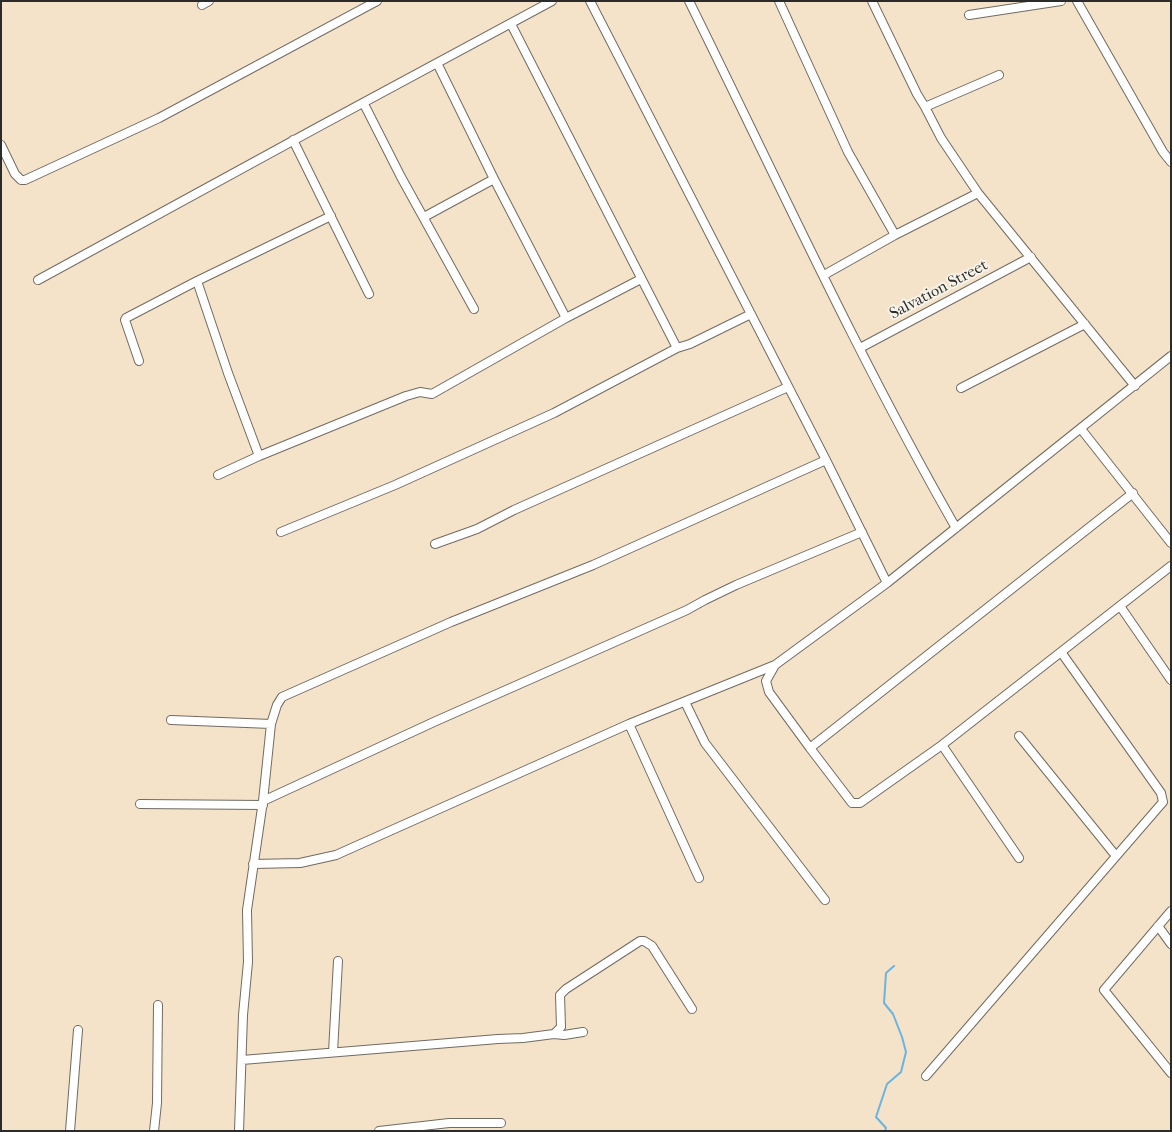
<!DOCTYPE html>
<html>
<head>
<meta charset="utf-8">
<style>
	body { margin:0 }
	#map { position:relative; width:1172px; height:1132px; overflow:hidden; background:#f4e2c9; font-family:"IM FELL French Canon",serif }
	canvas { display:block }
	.frame { position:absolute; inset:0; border:2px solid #2b2b2b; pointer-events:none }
</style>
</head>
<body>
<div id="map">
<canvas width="1172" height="1132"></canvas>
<div class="frame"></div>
</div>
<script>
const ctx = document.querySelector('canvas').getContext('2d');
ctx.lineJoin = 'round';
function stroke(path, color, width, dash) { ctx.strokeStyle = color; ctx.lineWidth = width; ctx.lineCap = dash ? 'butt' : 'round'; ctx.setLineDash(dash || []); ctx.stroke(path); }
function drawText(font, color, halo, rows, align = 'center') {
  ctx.font = font + ' "IM FELL French Canon",serif'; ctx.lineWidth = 4; ctx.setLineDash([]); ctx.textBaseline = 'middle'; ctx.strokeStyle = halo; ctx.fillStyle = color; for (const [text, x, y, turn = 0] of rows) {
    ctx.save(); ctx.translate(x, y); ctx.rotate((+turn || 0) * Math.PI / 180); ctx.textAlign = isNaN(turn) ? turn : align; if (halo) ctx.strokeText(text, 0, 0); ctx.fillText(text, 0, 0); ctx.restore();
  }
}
stroke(new Path2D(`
	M885,1131L886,1128L876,1117L887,1084L901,1072L906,1052L902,1037L893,1014L884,1003L886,973L894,966`), '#69b5e2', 2);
const minor = new Path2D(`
	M590,1L826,460L887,583
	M689,1C776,177 858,357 956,528
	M779,1L848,152L895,235
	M872,1L917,94L925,107L999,75
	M1077,1L1163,152L1171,162
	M202,5L209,1
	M969,15L1061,1
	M511,24L677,348
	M437,63L494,179L566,318
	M364,104L401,177L474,309
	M925,107L941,138L978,193L1135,386
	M293,140L369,294
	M1,145L15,174L21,180H25L159,118L377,1
	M424,217L494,179
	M824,275L895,235L978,193
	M38,280C209,186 380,93 552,1
	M860,348L1031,257
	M139,361L125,320L126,318L197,281
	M961,388L1085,324
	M1081,429L1171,543
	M259,456L228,373L197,281L331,216
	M218,475L259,456L406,396L420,392L432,394L566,318L641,279
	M1133,493L810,748L769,692L766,681L775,665L887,583L1171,356
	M281,532L395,485L554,413L677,348L690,344L751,314
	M435,544L477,529L514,510L788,387
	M1120,606L1171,680
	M685,702L705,743L825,900
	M171,720L271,724
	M629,724L699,878
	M1019,736L1116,856
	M942,745L1019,858
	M810,748L852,803H860L942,745L1171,566
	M263,801L436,721L687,610L705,600L736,585L862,532
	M140,804L263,805
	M253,864L300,863L336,855L629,724L775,665
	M1171,911L1104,990L1171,1073
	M1158,926L1171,944
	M554,1034L561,1027L560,995L566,989L640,941H644L652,946L692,1009
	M333,1052L338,961
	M242,1060L498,1039L523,1038L554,1034L564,1035L583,1032
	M926,1076L1163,802L1161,793L1061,652
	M70,1131L78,1030
	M154,1131L157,1103L158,1005
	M239,1131L243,1015L248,962L247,910L263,801L271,724L277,705L282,697L451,622L593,565L826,460
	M379,1131L449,1123H501`);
stroke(minor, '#716b62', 10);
stroke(minor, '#fff', 8);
drawText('16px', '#2b2b2b', '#f7f3e8', [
	["Salvation Street",939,290,-28]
]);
</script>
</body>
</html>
